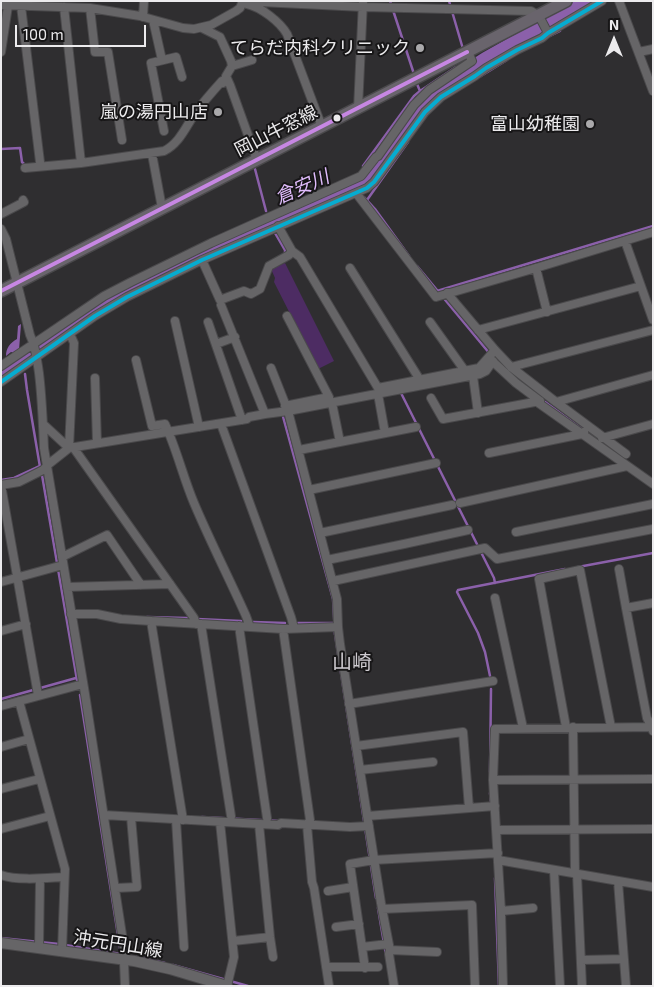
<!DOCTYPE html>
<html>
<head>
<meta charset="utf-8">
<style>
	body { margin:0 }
	#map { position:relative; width:654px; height:987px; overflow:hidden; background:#2f2e30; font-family:"Exo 2",sans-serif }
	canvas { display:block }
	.frame { position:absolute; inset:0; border:2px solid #ecebed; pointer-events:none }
	.north { position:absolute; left:589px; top:15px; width:50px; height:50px; -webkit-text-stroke:4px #171617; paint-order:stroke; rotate:0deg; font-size:14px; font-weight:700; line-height:20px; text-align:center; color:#ecebed }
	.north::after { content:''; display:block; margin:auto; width:18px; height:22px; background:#ecebed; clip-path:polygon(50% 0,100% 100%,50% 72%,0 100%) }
	.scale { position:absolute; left:15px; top:25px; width:131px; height:22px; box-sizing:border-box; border:2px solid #ecebed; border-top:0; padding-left:6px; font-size:15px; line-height:18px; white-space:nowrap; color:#ecebed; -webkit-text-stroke:4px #171617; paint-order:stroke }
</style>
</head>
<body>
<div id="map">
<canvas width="654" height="987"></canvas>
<div class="frame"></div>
<div class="north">N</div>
<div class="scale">100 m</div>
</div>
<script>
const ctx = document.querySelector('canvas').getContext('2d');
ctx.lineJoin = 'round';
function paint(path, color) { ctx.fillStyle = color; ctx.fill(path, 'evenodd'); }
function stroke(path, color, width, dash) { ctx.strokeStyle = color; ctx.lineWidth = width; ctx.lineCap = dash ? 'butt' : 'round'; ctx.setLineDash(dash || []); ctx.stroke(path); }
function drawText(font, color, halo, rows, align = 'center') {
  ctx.font = font + ' "Exo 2","Noto Sans JP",sans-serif'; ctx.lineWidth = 4; ctx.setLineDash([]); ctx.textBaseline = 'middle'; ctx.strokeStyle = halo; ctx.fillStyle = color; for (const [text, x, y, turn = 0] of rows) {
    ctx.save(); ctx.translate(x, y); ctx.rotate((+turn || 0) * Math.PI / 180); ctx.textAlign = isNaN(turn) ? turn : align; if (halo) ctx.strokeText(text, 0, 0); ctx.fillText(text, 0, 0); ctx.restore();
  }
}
paint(new Path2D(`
	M285,263L334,361L318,369L274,282L275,278L271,269Z`), '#4d2c63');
paint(new Path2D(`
	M21,324L19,350L14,353L11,352L6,356C6,348 10,343 17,339L18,326Z`), '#8b60aa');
stroke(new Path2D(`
	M390,1L414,74
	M449,1L463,49
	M548,37L560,31
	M481,76L507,60
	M417,84L420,91
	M1,149L20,148L22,162L26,166
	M363,166L414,96L420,91L456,67
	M255,169L266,211
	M364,197L375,209L409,256
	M367,200L408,142
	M274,231L285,250V254
	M417,266L490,354
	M437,291L653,226
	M25,374L27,390L40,467
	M400,391L494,578L495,583
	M541,399L597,440
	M282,413L333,599L335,634L376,898
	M42,475L77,680
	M1,480L14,478L40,466
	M578,567L653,553
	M147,617L187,618
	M197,619L241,621
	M253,622L285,623
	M298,623H334
	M490,676L485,652L478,633L457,592L458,590L565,569
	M80,695L121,954
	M1,699L76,678
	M490,772L491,689
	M490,793L491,804
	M202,817L279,821
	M495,878L499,986
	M378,908L386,955
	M1,938L59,944L121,954
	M136,957L165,963
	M173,965L248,986`), '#8b60aa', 2.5);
stroke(new Path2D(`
	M1,374L93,310L114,297L198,255L361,183L368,178L421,105L434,94L486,60L590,1`), '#8b60aa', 16);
const minor = new Path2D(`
	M619,1L653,91
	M242,3L260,2L363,7L531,11L539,16L548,33
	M247,4C261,7 280,22 287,34L322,127
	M1,5L90,8L140,16L183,28L194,29L211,25L236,11L240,8L243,1
	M21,6L40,162
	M64,7L81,163
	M90,8L95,52H108L122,140
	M143,17L144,1
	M153,20L162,60
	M202,28L220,37L231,61L232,66
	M1,52L8,6
	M639,52L653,49
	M252,60L232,66L226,76L230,85L257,160
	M358,109L363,1
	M164,131L151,63L176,57L182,77
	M152,154L162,208
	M25,168L81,163L164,151C180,143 186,126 196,112C204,101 213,91 222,81L223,83L227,79
	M356,193L436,297L536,268L653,232
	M1,214L24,202L23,200
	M278,226L292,251L300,257L378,388L479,368L495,350
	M1,229L6,239L30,335C36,347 37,360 39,373C42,398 43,423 44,448L85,694L125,954L124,962L125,986
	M625,241L653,320
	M202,260L220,300L244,291L251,294L260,289L269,266L289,255L292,251
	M350,268L420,380
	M536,268L547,312
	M447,293L495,350L511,367L556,402L626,454
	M175,321L199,427
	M208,322L242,420
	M430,322L465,371
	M478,330L641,286
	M216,344L235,337
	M490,359L516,383L540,401
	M136,360L152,426L165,424C177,450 183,477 194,503C210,541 229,578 246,616L250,627
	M1,366L104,296L131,282L211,243L361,176L376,157L378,156L414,105L429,90L472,61L468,52
	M511,367L653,330
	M271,368L288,411L337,599L338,627L340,644L381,903L390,950L389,954L394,986
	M473,376L478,413
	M95,378L97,443
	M1,382L95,316L127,297L202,260L367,188L374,182L425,112L441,97L475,76L486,68L517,50L542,38L548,33L602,1
	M378,394L385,433
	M431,398L443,419L540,401
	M537,402L653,484
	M556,402L653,375
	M332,403L340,442
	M285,406L329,397L287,316
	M265,414L288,411L480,374L486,371L493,361
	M43,424L69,448
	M221,424L291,617L294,628
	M602,438L653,424
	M73,447L194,618L196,624
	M69,448L74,343L70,334
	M299,450L416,427
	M489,453L582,434L584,432
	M1,485L19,482L43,470L50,463L69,448L247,419L249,417L265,414L221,305
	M1,485L38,695
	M309,490L436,463
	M460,503L627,466
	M516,532L653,504
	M320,533L452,505
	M62,557L107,535L141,585
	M327,560L404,544L468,530
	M619,569L626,608L647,718L652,727L653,731
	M333,581L485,548L497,559L653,529
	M1,582L63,565
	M67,587L170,584
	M495,598L523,728
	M626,608L653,603
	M71,614H97L121,619L151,621L283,629L338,627
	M151,621L183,820
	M201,624L231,816
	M239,626L267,818
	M283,629L310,820L307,825L312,882L314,888L329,986
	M1,631L26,624
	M19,701L65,869L62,951
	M349,704L493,681
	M1,706L83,684
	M566,727L539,579L580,570L611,727
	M573,727L575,874
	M356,746L463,732L469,808
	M1,747L29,739
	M360,770L433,762
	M493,780L653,779
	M1,789L39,779
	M104,815L278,825L281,823L350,827L369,826
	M367,816L495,806
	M176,820L184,947
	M220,822L234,957L227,986
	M259,824L270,937L273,957
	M1,829L50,816
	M496,830L653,829
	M498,860L653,887
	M554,870L560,986
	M577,874L582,986
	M1,875C19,881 45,878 64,877
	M618,881L626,986
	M116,888L137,887L131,817
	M328,891L353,887
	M382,909L472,905L475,986
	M501,911L533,908
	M336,927L359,924
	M233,941L270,937
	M362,947L388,944
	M39,948L40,879
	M390,950L437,952
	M581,960L624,959
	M326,967H378
	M365,968L350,864L374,860L498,853
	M503,986L501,911L493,780L495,729L653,727`);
const secondary = new Path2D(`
	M1,943L134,961L170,969L227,986`);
const primary = new Path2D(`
	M1,291L566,1`);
stroke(minor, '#4a494b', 10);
stroke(secondary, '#4a494b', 12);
stroke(primary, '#4a494b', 14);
stroke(minor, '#666567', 8);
stroke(secondary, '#666567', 10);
stroke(primary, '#69646c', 11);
stroke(new Path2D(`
	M1,291L467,52`), '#c787e3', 4);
stroke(new Path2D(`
	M1,382L95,316L127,297L202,260L367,188L374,182L425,112L441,97L475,76L486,68L517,50L542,38L548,33L602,1`), '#06acd0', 4);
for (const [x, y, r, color] of [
	[420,48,5,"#aaa9ab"],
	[218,112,5,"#aaa9ab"],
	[337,118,4.5,"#ecebed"],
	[590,124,5,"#aaa9ab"]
]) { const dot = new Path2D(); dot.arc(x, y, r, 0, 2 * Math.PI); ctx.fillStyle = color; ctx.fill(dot); stroke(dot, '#171617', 2); }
drawText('18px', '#ecebed', '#171617', [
	["てらだ内科クリニック",410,48],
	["嵐の湯円山店",208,112],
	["富山幼稚園",580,124]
], 'right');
drawText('18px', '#ecebed', '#171617', [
	["岡山牛窓線",276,131,-27],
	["沖元円山線",118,944,9]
]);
drawText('italic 19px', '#e0bcfc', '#171617', [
	["倉安川",302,187,-24]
]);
drawText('20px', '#cecbd0', '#171617', [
	["山崎",352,662]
]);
</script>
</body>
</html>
